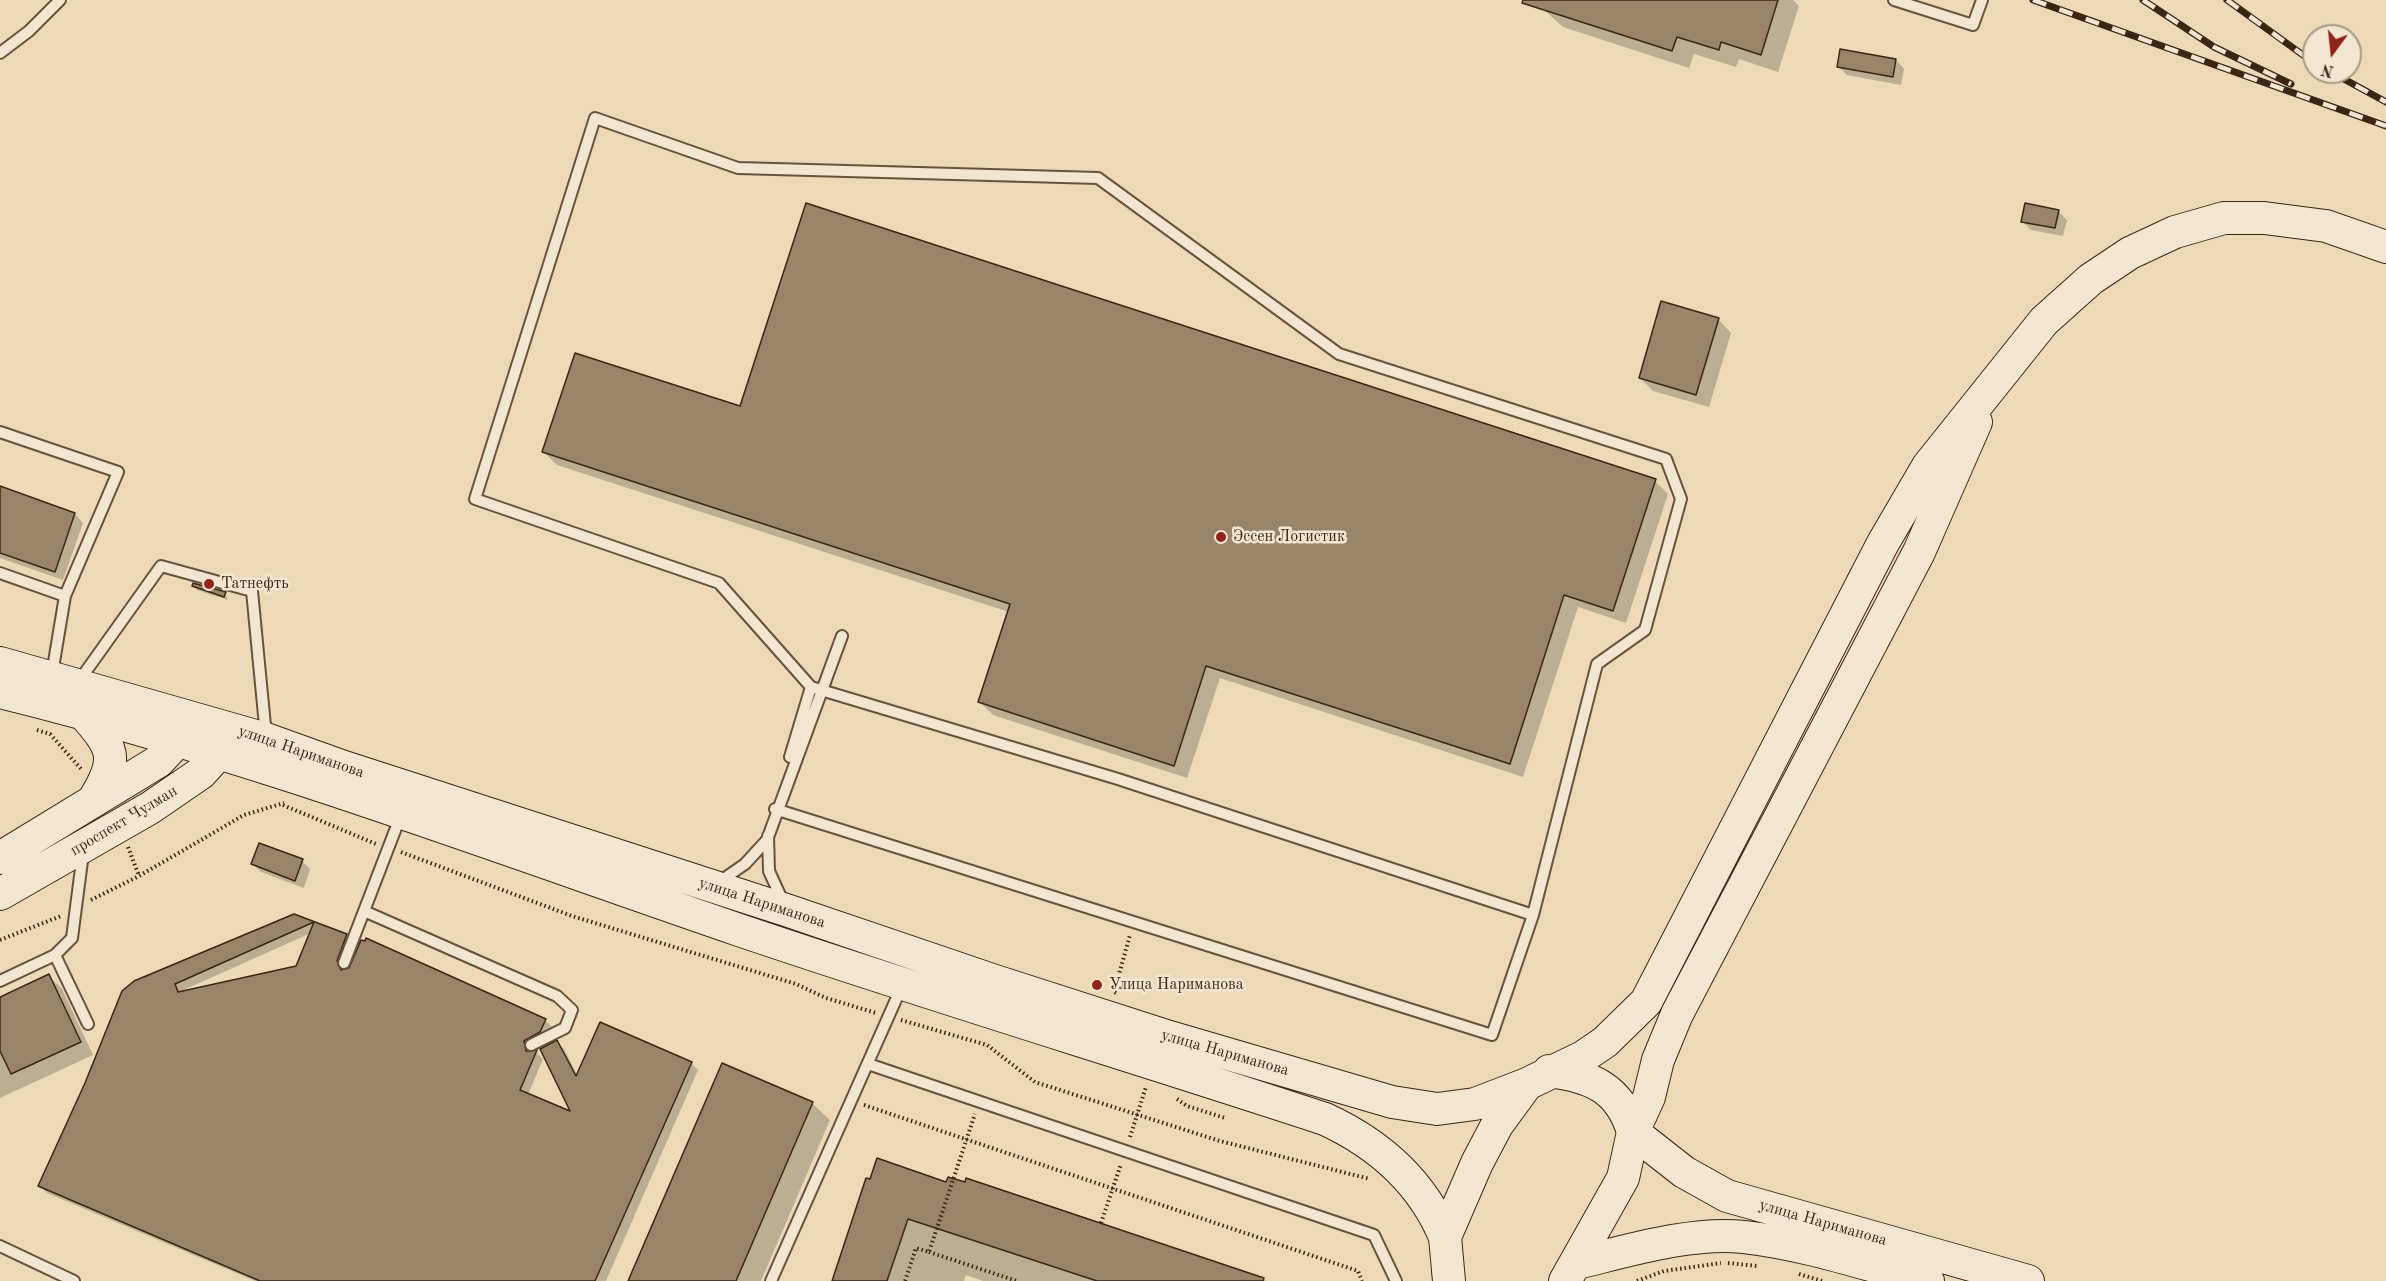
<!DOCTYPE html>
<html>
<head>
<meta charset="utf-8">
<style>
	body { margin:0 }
	#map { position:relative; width:2386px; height:1281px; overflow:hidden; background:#edd9b7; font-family:"Old Standard TT",serif }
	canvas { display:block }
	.north { position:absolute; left:2302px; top:24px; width:60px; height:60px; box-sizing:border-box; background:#f3e6d0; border:2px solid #aa9985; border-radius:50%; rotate:195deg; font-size:16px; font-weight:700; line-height:24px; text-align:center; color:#3d2514 }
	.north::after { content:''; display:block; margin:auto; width:21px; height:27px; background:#8f2418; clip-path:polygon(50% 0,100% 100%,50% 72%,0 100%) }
</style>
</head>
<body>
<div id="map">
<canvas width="2386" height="1281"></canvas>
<div class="north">N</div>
</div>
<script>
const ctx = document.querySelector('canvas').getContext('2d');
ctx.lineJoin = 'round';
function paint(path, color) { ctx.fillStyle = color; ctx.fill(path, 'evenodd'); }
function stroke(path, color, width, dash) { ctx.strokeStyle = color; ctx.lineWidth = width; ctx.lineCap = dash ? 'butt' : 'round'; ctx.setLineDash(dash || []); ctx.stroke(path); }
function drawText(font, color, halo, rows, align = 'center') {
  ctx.font = font + ' "Old Standard TT",serif'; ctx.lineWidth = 5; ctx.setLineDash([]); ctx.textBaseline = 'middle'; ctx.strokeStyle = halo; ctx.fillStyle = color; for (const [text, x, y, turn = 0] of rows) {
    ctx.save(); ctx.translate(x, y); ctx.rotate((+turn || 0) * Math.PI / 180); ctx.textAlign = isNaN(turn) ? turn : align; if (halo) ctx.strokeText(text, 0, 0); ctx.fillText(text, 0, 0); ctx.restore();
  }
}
paint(new Path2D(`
	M166,772L162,784L0,880V873Z`), '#cfba9b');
paint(new Path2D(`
	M1533,0H1793L1799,6L1778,72L1739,59L1736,67L1694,54L1689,68L1563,27Z
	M1896,60L1904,69L1901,85L1847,75L1839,67Z
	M2058,211L2067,220L2063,236L2031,230L2022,221Z
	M1718,319L1731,333L1709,407L1653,391L1640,378Z
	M741,408L1655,481L1668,494L1626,623L1578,607L1523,777L1220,678L1187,778L993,715L980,702L1009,612L557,465L544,452Z
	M0,488L75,514L83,523L63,580L0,558Z
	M194,586L225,593L228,600L197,590Z
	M302,861L310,869L304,888L261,872L253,864Z
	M294,915L346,936L353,943L344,971L545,1020L552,1027L546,1039L531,1049L532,1052H536L543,1059L528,1095L573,1114L556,1042L564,1049L578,1076L691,1063L698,1070L606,1281H255L47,1193L40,1186L86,1084L123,992ZM311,933L297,968L180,993L179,992Z
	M49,976L62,989L93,1055L0,1098V998Z
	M812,1103L830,1120L761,1281H630Z
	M967,1180L1267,1281H983L966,1275L964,1281H833L947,1184H966Z`), '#0003');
const building = new Path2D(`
	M1523,0H1778L1761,55L1721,42L1719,50L1677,37L1672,51L1522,3Z
	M1840,49L1896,59L1893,77L1837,67Z
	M806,203L1656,479L1613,611L1564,595L1510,764L1206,666L1174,766L978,702L1010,604L542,452L575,353L740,406Z
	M2025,203L2059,210L2055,228L2021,222Z
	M1661,301L1719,318L1696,395L1639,378Z
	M0,486L75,513L55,572L0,553Z
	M193,583L226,592L224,597L192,586Z
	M259,843L303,859L295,881L251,864Z
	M294,914L347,934L337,961L341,970L349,968L361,940L365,941L366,938L546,1019L540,1032L524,1041L526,1051L537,1050L520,1090L570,1111L540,1049L557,1040L576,1076L600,1022L692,1062L595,1281H260L38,1186L85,1083L122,991L134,981ZM314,922L296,966L178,992L175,984Z
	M49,974L81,1042L11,1074L0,1051V997Z
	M722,1063L813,1102L736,1281H628Z
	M877,1158L946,1182L948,1177L965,1182L966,1178L1264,1278L1263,1281H1097L908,1219L887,1281H832L866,1178L870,1179Z`);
paint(building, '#998369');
stroke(building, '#3d2514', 1.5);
const lane = new Path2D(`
	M1894,0L1973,25L1982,0
	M0,53L29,31L60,0
	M0,432L118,472L65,596
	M0,573L65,596L52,674
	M79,681L161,566L252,591L266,736
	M790,757L811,687
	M775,809L1492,1035L1533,915L1597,664L1645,630L1681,499L1666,459L1339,354L1098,178L738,168L595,118L475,499L719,583L811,687L1118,779L1533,915
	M768,836L769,871L784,904
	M719,882L745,864L767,840L842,636
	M364,911L557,996L572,1010L565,1028L531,1045
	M55,955L88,1024
	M344,963L401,815
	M0,981L55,955L72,938L83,853
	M868,1064L1374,1235L1396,1281
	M0,1246L74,1281
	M771,1281L902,986`);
const secondary = new Path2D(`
	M0,663L266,739L344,767L786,910L995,981L1163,1035L1392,1102L1437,1109L1475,1104L1527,1084
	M0,692C252,754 494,846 739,930C934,996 1130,1055 1325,1119C1379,1144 1422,1182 1445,1237
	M82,712C114,748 120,758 93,801
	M0,858L159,761L171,748L179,721
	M0,894L150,808L201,773L211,762L220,732
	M1549,1071C1591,1076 1620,1088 1633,1132
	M1633,1132L1684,1172L1727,1196L2028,1281
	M1577,1263C1627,1251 1693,1231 1744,1237C1806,1244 1867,1265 1928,1281
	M1449,1281L1445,1237L1477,1163L1497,1125L1527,1084L1583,1057L1605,1042L1646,1002L1883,543L1928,466L2044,321L2091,279L2130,253L2175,232L2224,218H2264L2326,226L2386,247
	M1565,1281L1623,1178L1633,1132L1649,1097L1658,1060L1677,1014L1919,552L1976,422`);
stroke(lane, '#69523d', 14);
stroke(secondary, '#3d2514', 34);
stroke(new Path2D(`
	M37,730L50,734L82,770
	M283,805L376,844
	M128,847L139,876
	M401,852L572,916L796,984L826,998L876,1013
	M91,900L139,876L244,815L284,803
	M0,940L61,916
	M1116,993L1114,992L1130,935
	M901,1020L987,1045L1035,1082L1220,1141L1370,1179
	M1177,1099L1187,1106L1225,1118
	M864,1105L1358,1271L1362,1281
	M1130,1137L1146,1087
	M1101,1223L1121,1164
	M929,1252L1017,1281
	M1728,1263L1757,1266
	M1799,1274L1822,1281
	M905,1281L916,1248L929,1252L975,1114
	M1637,1281L1664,1271L1721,1263`), '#3d2514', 4, [1.5, 3]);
stroke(lane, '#f3e6d0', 10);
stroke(secondary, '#f3e6d0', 32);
const rail = new Path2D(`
	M2033,0L2386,126
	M2143,0L2214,47L2291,84
	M2227,0L2314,63
	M2331,72L2386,102`);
stroke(rail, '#3d2514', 7);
stroke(rail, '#f3e6d0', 4.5, [14]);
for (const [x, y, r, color] of [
	[1221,537,6,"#8f2418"],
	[209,584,6,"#8f2418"],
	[1097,985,6,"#8f2418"]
]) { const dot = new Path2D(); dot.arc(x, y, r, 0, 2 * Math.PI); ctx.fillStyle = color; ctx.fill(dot); stroke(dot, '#f3e6d0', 2); }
drawText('16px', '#3d2514', '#f3e6d0', [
	["Эссен Логистик",1233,537],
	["Татнефть",221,584],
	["Улица Нариманова",1109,985]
], 'left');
drawText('16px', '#3d2514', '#f3e6d0', [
	["улица Нариманова",301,752,19],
	["проспект Чулман",124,821,-31],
	["улица Нариманова",762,903,18],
	["улица Нариманова",1225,1053,16],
	["улица Нариманова",1823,1223,16]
]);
</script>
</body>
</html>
